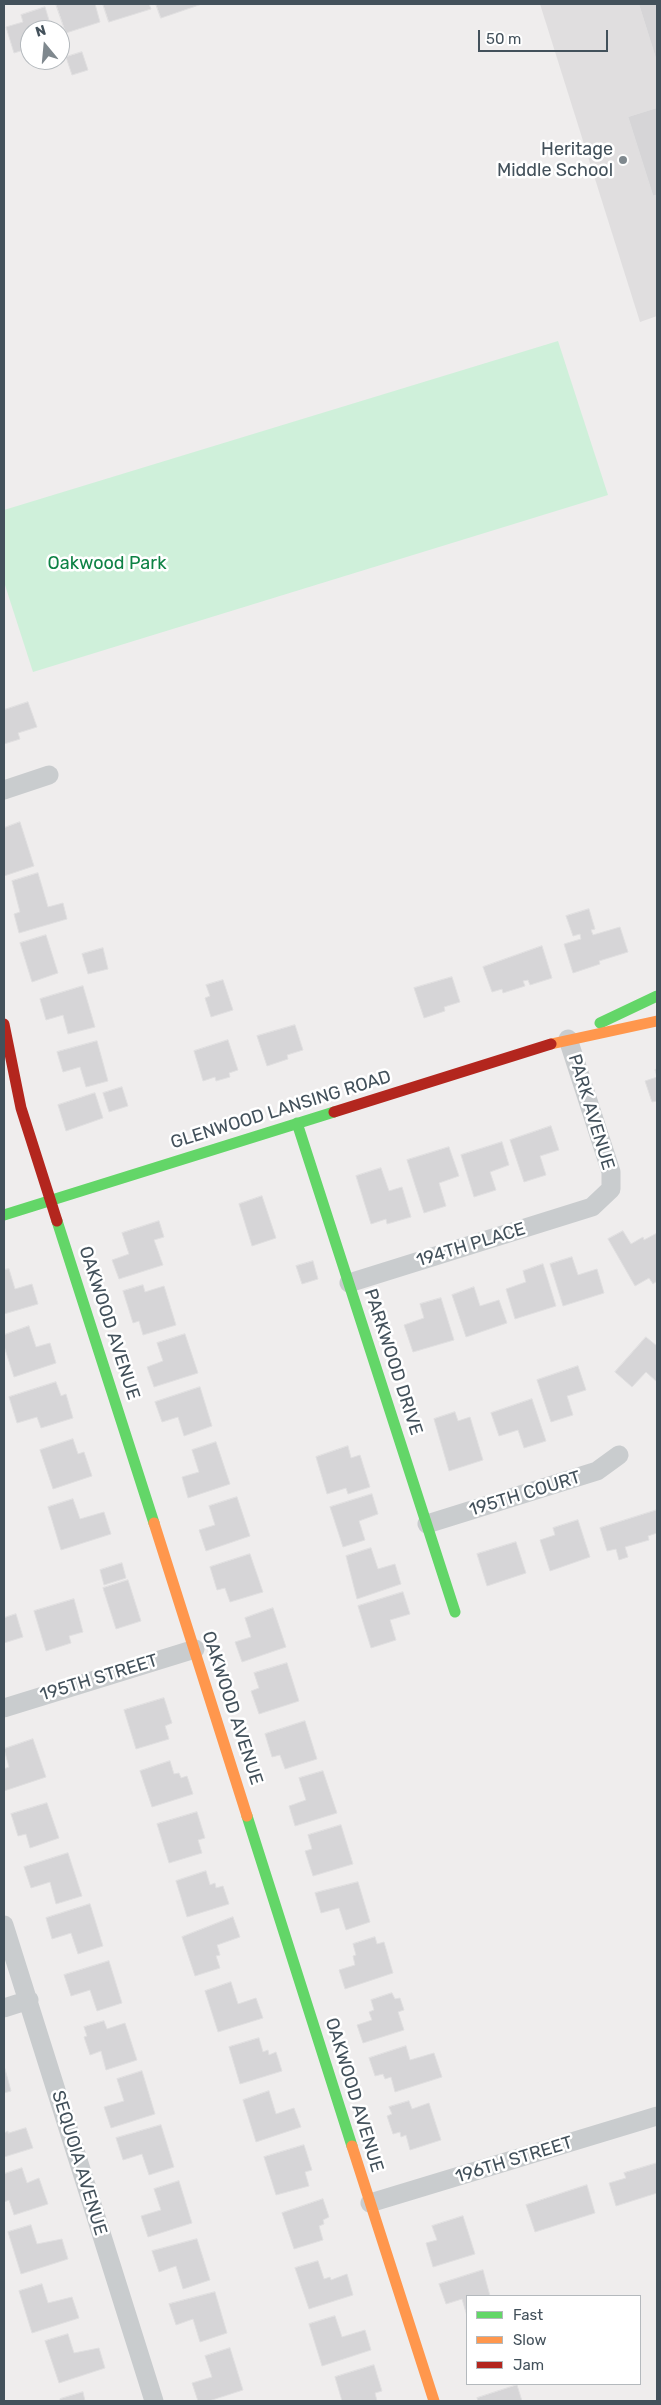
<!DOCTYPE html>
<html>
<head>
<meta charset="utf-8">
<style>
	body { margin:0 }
	#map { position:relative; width:661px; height:2405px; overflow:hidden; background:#efeded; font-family:Rubik,sans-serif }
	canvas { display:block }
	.frame { position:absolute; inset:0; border:5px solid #43515b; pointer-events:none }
	.legend { position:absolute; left:466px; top:2295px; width:175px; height:90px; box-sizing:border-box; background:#fff; border:1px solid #b4b9bd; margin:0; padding:6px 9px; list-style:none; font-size:15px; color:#43515b }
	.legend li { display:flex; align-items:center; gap:10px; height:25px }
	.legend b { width:25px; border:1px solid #b4b9bd }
	.north { position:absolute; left:20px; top:20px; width:50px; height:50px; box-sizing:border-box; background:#fff; border:1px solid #b4b9bd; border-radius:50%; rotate:343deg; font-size:14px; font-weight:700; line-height:20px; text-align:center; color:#43515b }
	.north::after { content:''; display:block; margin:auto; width:18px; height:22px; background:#7f888e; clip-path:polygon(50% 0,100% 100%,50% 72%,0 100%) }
	.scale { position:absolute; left:478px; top:30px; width:130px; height:22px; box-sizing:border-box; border:2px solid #43515b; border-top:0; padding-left:6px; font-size:15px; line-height:18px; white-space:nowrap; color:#43515b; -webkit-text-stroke:4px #fff; paint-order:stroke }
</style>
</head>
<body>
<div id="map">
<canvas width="661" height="2405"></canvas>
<div class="frame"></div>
<ul class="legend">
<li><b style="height:6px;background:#63d668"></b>Fast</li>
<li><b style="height:6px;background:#ff974d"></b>Slow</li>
<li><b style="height:6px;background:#b3261e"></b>Jam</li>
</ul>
<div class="north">N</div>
<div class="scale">50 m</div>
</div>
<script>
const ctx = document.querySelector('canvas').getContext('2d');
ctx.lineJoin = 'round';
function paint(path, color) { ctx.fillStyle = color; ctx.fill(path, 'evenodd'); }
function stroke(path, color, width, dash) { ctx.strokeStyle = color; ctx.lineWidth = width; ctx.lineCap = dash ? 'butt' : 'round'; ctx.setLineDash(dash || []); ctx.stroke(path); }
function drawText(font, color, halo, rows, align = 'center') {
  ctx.font = font + ' Rubik,sans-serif'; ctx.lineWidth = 5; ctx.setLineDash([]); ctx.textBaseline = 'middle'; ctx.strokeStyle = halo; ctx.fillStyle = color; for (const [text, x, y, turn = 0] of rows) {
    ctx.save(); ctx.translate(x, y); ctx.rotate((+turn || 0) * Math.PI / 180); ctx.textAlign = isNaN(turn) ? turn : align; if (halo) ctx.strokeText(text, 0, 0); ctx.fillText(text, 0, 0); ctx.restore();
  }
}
paint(new Path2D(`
	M540,4H657V316L640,322Z`), '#e0dedf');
paint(new Path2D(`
	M558,341L608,495L33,672L4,582V510Z`), '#cff0da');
const building = new Path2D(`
	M56,4H95L100,22L66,33Z
	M103,4H149L151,9L109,22Z
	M156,4H202L161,18Z
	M639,4H657V62Z
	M45,7L52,30H30V48L14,53L6,27L23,22L21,15Z
	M82,52L88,70L72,75L66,57Z
	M657,108V195L653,196L628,117Z
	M28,702L37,727L18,733L20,739L4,744V710Z
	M20,822L34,866L4,876V828Z
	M38,873L48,907L63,903L67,919L19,933L14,914L20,912L12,881Z
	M589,909L595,929L591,930L593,935L620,927L628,952L599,961L600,964L573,973L564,944L581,939L580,934L573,936L566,916Z
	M46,935L58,973L32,982L20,943Z
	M542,946L552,978L530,985L528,980L523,981L525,986L503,993L502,989L492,992L483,967Z
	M103,948L108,969L88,974L82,954Z
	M452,977L460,1002L444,1007L445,1011L424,1018L414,988Z
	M223,980L233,1010L211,1017L205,998L210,996L206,985Z
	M83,986L95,1027L68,1034L63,1015L46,1020L40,999Z
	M295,1025L303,1050L287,1055L288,1059L267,1066L257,1036Z
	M228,1040L238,1070L229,1073L230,1077L216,1081L215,1077L203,1081L194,1051Z
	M97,1041L108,1081L86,1087L80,1067L63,1072L57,1052Z
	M657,1069V1101L652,1102L645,1081L657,1077L655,1070Z
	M122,1087L128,1106L109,1112L103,1093Z
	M95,1093L103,1118L66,1131L58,1105Z
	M551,1126L559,1150L540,1156L546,1175L524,1182L510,1140Z
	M502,1142L509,1165L490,1172L496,1190L474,1197L461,1155Z
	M449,1147L459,1176L439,1183L446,1206L424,1213L407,1160Z
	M381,1168L389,1191L402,1187L411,1217L387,1224L386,1219L371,1224L356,1176Z
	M262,1196L276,1238L252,1246L239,1204Z
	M159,1221L164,1237L154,1240L163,1265L119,1279L112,1260L129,1254L122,1233Z
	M623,1231L631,1244L643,1237L644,1240L657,1233V1281L653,1284L649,1278L635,1286L608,1239Z
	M572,1257L578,1275L597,1269L604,1293L563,1306L550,1264Z
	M313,1261L318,1279L302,1284L296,1266Z
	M543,1264L556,1306L515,1319L506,1289L526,1282L523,1271Z
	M9,1269L15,1289L32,1284L38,1304L4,1314V1270Z
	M143,1285L145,1292L164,1286L176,1325L143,1335L139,1321L133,1323L123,1291Z
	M474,1287L480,1306L499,1300L507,1323L466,1337L452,1295Z
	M441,1298L454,1340L413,1352L404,1325L424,1318L420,1304Z
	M29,1326L36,1347L50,1343L56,1363L14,1377L4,1346V1335Z
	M185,1334L198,1373L154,1387L147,1367L163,1361L157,1343Z
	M646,1337L657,1346V1382L646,1372L632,1387L615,1372Z
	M578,1366L586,1390L567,1396L573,1415L551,1422L537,1380Z
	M56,1382L61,1396L66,1394L73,1418L41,1428L37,1417L17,1423L9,1397Z
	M200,1387L212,1426L184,1436L178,1417L162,1422L155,1402Z
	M532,1399L546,1441L524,1448L518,1430L499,1436L491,1413Z
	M455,1412L458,1421L470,1417L483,1460L449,1471L434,1419Z
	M73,1439L78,1454L84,1452L92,1476L53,1489L40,1450Z
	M216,1442L230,1484L188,1498L182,1477L199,1472L192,1450Z
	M348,1446L351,1458L360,1455L370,1487L348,1494L346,1488L327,1494L316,1457Z
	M372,1494L378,1514L359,1521L365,1540L343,1547L330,1507Z
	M237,1497L250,1536L206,1551L199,1530L215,1525L209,1506Z
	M73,1499L80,1519L104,1512L111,1534L61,1550L48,1507Z
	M657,1510V1533L648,1536L649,1540L625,1547L628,1557L619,1560L616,1549L607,1551L600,1528Z
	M578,1520L590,1557L550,1571L540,1540L555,1535L553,1528Z
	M516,1542L526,1573L487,1586L477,1554Z
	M371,1548L378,1569L395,1564L401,1584L357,1599L346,1556Z
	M250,1554L263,1592L230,1602L225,1588L217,1590L210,1567Z
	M122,1563L126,1578L104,1585L100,1570Z
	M128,1580L141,1621L116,1629L103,1588Z
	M403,1592L410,1614L390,1620L396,1640L371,1648L358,1606Z
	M74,1599L83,1632L69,1636L71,1643L46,1651L34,1611Z
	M273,1608L286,1647L242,1662L235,1642L251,1637L245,1618Z
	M16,1614L23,1637L4,1643V1618Z
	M287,1663L299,1701L259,1714L251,1691L259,1688L254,1673Z
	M164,1698L172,1723L165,1726L169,1739L136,1749L124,1710Z
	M305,1721L317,1759L285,1769L280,1755L272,1757L265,1734Z
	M33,1739L46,1777L4,1791V1769L9,1767L4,1749Z
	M170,1761L174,1774L179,1773L181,1778L187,1776L193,1794L152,1807L140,1771Z
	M323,1771L337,1813L295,1826L289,1806L306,1800L299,1778Z
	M47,1803L59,1838L30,1848L26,1834L18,1836L11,1814Z
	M197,1812L205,1838L198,1840L202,1853L169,1863L157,1824Z
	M341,1825L353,1864L313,1876L305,1851L312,1849L308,1835Z
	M68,1853L82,1896L56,1904L50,1882L31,1888L24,1867Z
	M206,1871L210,1885L215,1883L216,1888L223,1886L229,1904L187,1917L176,1881Z
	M358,1882L370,1922L346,1930L339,1908L321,1913L315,1893Z
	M90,1904L103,1946L78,1954L71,1933L52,1939L46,1918Z
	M233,1917L240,1937L217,1945L220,1955L216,1956L220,1968L195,1976L182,1937Z
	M375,1937L377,1944L384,1942L393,1973L345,1989L339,1970L355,1965L353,1956L356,1955L353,1944Z
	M109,1961L122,2003L97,2011L90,1990L71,1996L64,1975Z
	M231,1982L238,2004L256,1998L263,2018L218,2032L205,1991Z
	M392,1993L395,1999L400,1998L404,2010L398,2012L404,2030L363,2043L357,2025L372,2020L369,2012L374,2010L371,2000Z
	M104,2021L107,2029L125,2023L137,2060L106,2070L101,2051L90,2055L84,2037L87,2036L84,2027Z
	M259,2038L263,2052L268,2050L269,2055L276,2052L282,2071L240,2084L229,2047Z
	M406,2046L410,2060L434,2053L442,2077L395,2092L391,2077L385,2079L383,2074L375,2076L369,2058Z
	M5,2069L11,2091L4,2093V2070Z
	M142,2071L155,2114L111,2128L104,2107L124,2101L117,2079Z
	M269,2091L276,2114L294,2108L301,2127L256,2142L243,2100Z
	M409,2101L412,2109L429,2103L441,2140L410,2150L406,2135L401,2137L400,2132L393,2134L387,2116L392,2114L389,2107Z
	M161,2125L174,2167L149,2175L142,2154L123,2160L116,2138Z
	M26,2128L33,2148L4,2157V2133L8,2131V2133Z
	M304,2145L312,2170L305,2172L309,2186L276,2195L264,2157Z
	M657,2163V2193L616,2206L609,2183L626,2178L624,2173Z
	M22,2168L27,2183L39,2178L48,2204L14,2215L9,2200L4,2202V2174Z
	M179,2181L192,2223L148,2237L141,2216L161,2210L154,2189Z
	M587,2185L595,2213L535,2232L526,2205Z
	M323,2199L329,2217L323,2220L324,2224L319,2226L323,2240L294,2249L282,2213Z
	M463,2216L475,2254L433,2267L426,2243L437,2240L432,2226Z
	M31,2225L37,2244L62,2239L68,2259L21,2274L8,2232Z
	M197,2239L210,2280L183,2289L176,2266L159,2272L152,2251Z
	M318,2261L324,2279L330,2277L331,2280L347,2274L353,2295L309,2309L295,2268Z
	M483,2270L490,2296H467V2316L462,2299L446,2304L439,2284Z
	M42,2284L48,2303L72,2297L79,2318L32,2333L19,2291Z
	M215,2292L227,2333L200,2342L193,2319L176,2325L169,2304Z
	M335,2316L342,2337L365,2330L371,2350L322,2366L309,2324Z
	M68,2334L74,2353L99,2348L105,2368L59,2383L45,2341Z
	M230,2348L243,2390L209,2401H198L192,2383L212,2377L205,2356Z
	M374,2365L382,2391L375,2393L377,2401H342L335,2377Z
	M517,2385L522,2401H478L477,2398Z
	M83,2392L85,2401H60V2399Z`);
paint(building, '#d6d5d7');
stroke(building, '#e0dfe0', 1);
stroke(new Path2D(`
	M4,790L49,775
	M349,1283L592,1207L611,1189V1172L568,1039
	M427,1524L597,1471L619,1455
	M4,1708L195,1649
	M4,1925L154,2401
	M4,2008L29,2000
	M370,2203L657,2116`), '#c9ccce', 19);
stroke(new Path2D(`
	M600,1023L657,996
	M297,1123L455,1612
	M4,1215L334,1112
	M57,1221L154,1523
	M247,1816L352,2146`), '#63d668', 11);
stroke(new Path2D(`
	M551,1044L657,1021
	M154,1523L247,1816
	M352,2146L434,2401`), '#ff974d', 11);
stroke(new Path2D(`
	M4,1024L21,1108L57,1221
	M334,1112L551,1044`), '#b3261e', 11);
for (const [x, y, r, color] of [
	[623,160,5,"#7f888e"]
]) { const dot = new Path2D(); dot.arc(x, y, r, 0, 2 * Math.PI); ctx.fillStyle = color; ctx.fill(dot); stroke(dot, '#fff', 2); }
drawText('18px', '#43515b', '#fff', [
	["Heritage",613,150],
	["Middle School",613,171]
], 'right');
drawText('18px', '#0e8245', '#fff', [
	["Oakwood Park",107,564]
]);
drawText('18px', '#43515b', '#fff', [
	["GLENWOOD LANSING ROAD",281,1110,-17],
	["PARK AVENUE",591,1112,73],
	["194TH PLACE",471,1245,-17],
	["OAKWOOD AVENUE",109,1323,72],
	["PARKWOOD DRIVE",393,1362,72],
	["195TH COURT",525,1494,-17],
	["195TH STREET",99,1678,-17],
	["OAKWOOD AVENUE",232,1708,72],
	["OAKWOOD AVENUE",354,2095,73],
	["196TH STREET",514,2160,-17],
	["SEQUOIA AVENUE",79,2163,73]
]);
</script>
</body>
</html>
